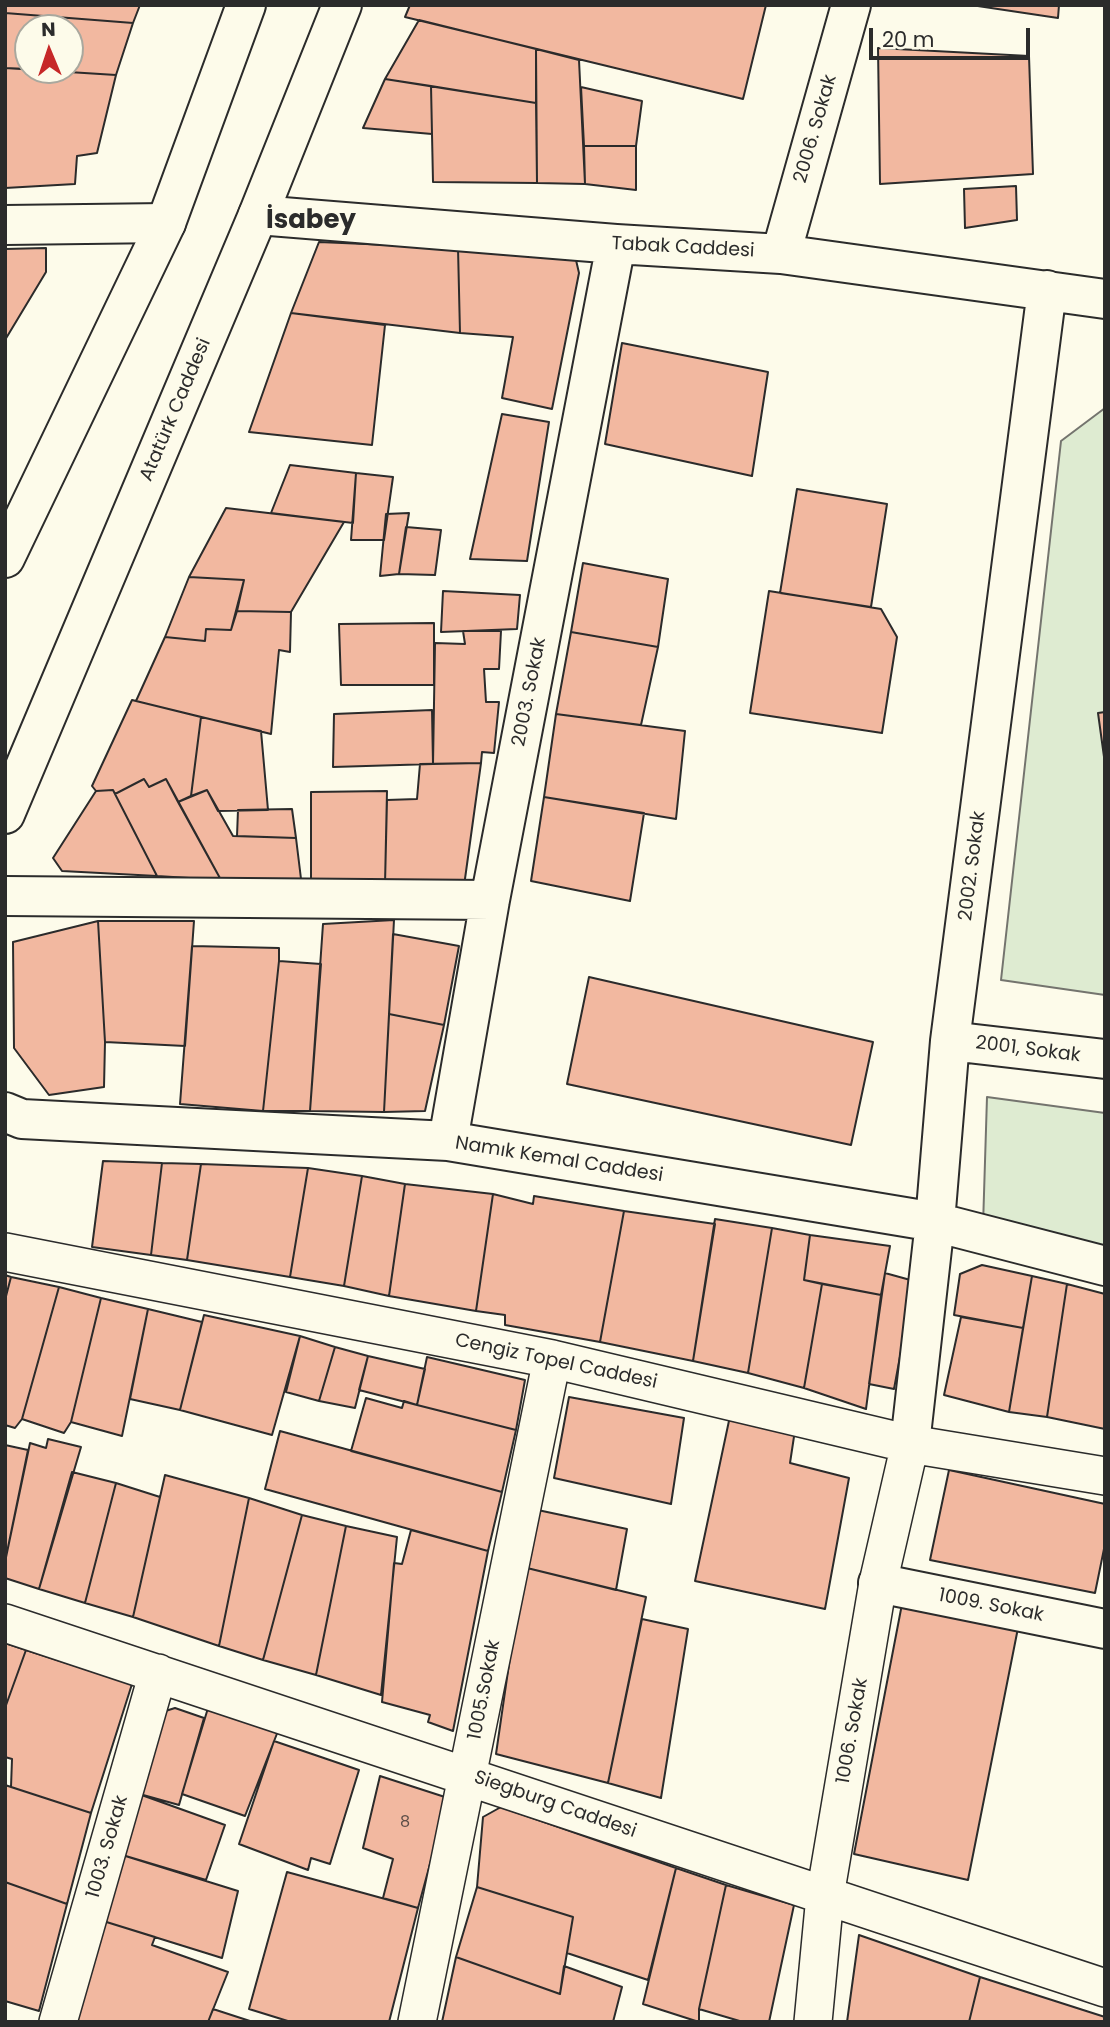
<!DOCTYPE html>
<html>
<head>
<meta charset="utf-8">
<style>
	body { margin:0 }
	#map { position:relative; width:1110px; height:2027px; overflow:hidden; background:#fdfbea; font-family:Poppins,sans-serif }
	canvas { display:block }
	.frame { position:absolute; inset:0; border:7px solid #2b2b2b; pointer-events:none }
	.north { position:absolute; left:14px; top:14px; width:70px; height:70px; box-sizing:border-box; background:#fdfbea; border:2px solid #a9a89e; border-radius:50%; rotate:358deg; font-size:19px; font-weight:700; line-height:28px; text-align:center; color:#2b2b2b }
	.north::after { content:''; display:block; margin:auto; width:24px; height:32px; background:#c62828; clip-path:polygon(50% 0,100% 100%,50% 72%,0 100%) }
	.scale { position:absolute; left:869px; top:28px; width:161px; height:32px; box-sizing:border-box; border:4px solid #2b2b2b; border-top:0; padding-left:9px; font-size:21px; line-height:24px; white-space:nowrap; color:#2b2b2b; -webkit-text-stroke:5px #fdfbea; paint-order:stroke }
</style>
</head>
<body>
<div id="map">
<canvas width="1110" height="2027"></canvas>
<div class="frame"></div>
<div class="north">N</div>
<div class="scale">20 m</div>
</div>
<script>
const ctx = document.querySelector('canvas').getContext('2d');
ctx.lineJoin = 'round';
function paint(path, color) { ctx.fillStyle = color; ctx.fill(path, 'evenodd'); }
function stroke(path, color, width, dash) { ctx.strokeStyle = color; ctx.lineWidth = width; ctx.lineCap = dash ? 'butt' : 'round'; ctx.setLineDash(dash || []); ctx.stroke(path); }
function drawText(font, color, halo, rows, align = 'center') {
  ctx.font = font + ' Poppins,sans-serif'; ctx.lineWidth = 5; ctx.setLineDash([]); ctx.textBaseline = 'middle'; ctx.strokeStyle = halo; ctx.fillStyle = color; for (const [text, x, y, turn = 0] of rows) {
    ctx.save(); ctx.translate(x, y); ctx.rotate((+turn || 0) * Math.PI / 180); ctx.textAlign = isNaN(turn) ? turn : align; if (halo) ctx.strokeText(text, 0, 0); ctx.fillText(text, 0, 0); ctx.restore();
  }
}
const green = new Path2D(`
	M1105,408V995L1001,980L1061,441Z
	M987,1097L1105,1113V1249L983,1226Z`);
paint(green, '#deebd1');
stroke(green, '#74746e', 2);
const building = new Path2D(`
	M5,5H140L133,23L5,13Z
	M410,5H766L743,99L405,17Z
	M971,5H1059L1058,18Z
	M5,13L133,23L116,75L37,70H70V28H28V69L5,68Z
	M419,20L536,49V103L385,79Z
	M878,48L1029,56L1033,174L880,184Z
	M536,49L579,60L585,184L537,183Z
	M5,68L116,75L97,153L77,156L75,184L5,188Z
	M385,79L431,86L432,134L363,128Z
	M431,86L536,103L537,183L433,182Z
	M581,87L642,101L636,146H584Z
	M584,146H636V190L585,184Z
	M1016,186L1017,220L965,228L964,189Z
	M319,242L458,248L460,333L291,313Z
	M46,248V272L5,340V249Z
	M458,248L576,260L579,273L552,409L502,398L513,337L460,333Z
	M291,313L385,325L372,445L249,432Z
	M622,343L768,372L752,476L605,444Z
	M502,414L549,422L527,561L470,559Z
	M290,465L356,473L353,523L271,513Z
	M356,473L393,477L384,540H351Z
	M797,489L887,504L871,607L780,593Z
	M226,508L344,522L291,612L237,611L244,580L189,577Z
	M409,513L399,574L380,576L386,514Z
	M406,527L441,530L435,575L399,574Z
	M583,563L668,579L658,647L571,632Z
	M189,577L244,580L231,630L206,629L205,641L165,637Z
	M443,591L520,595L517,629L441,632Z
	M769,591L881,609L897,637L882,733L750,713Z
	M237,611L291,612L290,652L279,650L271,734L136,701L165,637L205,641L206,629L231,630Z
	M434,623V685H341L339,624Z
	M463,631H501L499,669H484L486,702H499L494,753L482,752L481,763L433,764L435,643L465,644Z
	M571,632L658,647L641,725L556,714Z
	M132,700L201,717L191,796L178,802L166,779L149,787L144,779L115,794L113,790L96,791L92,786Z
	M432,710L433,764L333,767L334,714Z
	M1105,712V764L1098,713Z
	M556,714L685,731L676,819L544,797Z
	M201,717L261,731L268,810L218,811L207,790L191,796Z
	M481,763L464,886L385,884L387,800L417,799L420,764Z
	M144,779L149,787L166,779L221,880L157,876L115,794Z
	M113,790L115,794L157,876L62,871L53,858L96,791Z
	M207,790L233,836L296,838L302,887L221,880L178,802Z
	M387,791L385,884L311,888V792Z
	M544,797L644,813L630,901L531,881Z
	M292,809L296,838L237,836L238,810Z
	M394,920L384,1112L310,1111L323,924Z
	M98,921H194L185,1046L105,1042Z
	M98,921L105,1042L104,1087L49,1095L14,1048L13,942Z
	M393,934L459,946L444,1025L389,1014Z
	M192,946L279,948V961L263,1111L180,1104Z
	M279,961L321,964L310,1111H263Z
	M589,977L873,1042L851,1145L567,1084Z
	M389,1014L444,1025L425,1111L384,1112Z
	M103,1161L162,1163L151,1255L92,1247Z
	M162,1163L201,1164L187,1260L151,1255Z
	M201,1164L308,1168L290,1277L187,1260Z
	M308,1168L362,1176L344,1286L290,1277Z
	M362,1176L405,1184L389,1296L344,1286Z
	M405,1184L493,1194L476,1311L389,1296Z
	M493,1194L533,1204L534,1196L624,1211L600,1342L505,1325V1315L476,1311Z
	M624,1211L715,1224L693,1361L600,1342Z
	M715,1219L772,1228L748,1373L693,1361Z
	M772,1228L810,1235L804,1280L822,1284L804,1388L748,1373Z
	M810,1235L890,1246L881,1295L804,1280Z
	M982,1265L1032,1276L1023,1328L954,1315L960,1274Z
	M885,1273L914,1281L894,1389L869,1384Z
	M5,1275L11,1277L5,1300Z
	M1032,1276L1067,1284L1047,1417L1009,1412Z
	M11,1277L59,1287L22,1419L15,1428L5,1425V1300Z
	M822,1284L881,1295L866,1409L804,1388Z
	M1067,1284L1105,1294V1429L1047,1417Z
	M59,1287L101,1298L71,1422L64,1433L22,1419Z
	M101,1298L148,1309L122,1436L71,1422Z
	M148,1309L202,1322L180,1410L130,1399Z
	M204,1315L300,1336L272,1435L180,1410Z
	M961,1317L1023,1328L1009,1412L944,1395Z
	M300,1336L335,1347L319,1401L286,1392Z
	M335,1347L368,1356L355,1408L319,1401Z
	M368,1356L425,1369L417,1405L359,1390Z
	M427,1357L525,1380L516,1430L417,1405Z
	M569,1397L684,1418L671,1504L554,1478Z
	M366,1398L402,1408L404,1401L417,1405L516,1430L502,1492L351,1451Z
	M730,1416L795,1430L790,1463L849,1478L825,1609L695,1581Z
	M280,1431L502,1492L488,1551L265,1489Z
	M48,1439L81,1447L39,1589L5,1578V1562L30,1443L46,1448Z
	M5,1445L28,1450L5,1562Z
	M949,1470L1105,1504V1544L1095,1593L930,1560Z
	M72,1472L116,1483L85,1603L39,1589Z
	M165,1475L249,1498L219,1646L133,1617Z
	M116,1483L160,1497L133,1617L85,1603Z
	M249,1498L302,1515L263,1660L219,1646Z
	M533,1509L627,1529L616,1590L523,1567Z
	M302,1515L346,1526L316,1675L263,1660Z
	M346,1526L397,1537L381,1695L316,1675Z
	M411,1530L488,1551L453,1731L428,1722L430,1715L382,1702L394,1563L402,1564Z
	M523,1567L646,1597L608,1783L496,1754Z
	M902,1604L1018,1628L968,1880L854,1854Z
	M642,1619L688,1629L661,1798L608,1783Z
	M5,1643L26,1650L5,1708Z
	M26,1650L132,1684L91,1813L11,1787L12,1759L5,1757V1708Z
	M175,1708L204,1718L179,1805L136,1793L156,1714Z
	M208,1708L278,1731L245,1816L182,1794Z
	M274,1741L359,1770L330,1864L311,1858L308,1870L239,1844Z
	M380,1776L448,1798L418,1908L383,1898L393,1859L363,1848Z
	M5,1785L91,1813L67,1904L5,1882Z
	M136,1793L225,1825L206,1880L119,1854Z
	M501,1807L676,1868L648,1980L567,1953L573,1917L477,1887L483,1817Z
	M119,1854L238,1891L222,1958L100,1920Z
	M676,1868L726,1885L699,2009V2022L643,2004Z
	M287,1872L418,1908L389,2022H291L249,2009Z
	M5,1882L67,1904L39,2011L5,2001Z
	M726,1885L794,1905L769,2022H743L699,2009Z
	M477,1887L573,1917L560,1994L456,1957Z
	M100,1920L155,1937L152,1945L228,1972L208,2022H72Z
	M859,1935L980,1977L969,2022H847Z
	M456,1957L560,1994L564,1966L622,1987L613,2022H442Z
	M980,1977L1105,2017V2022H969Z
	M213,2009L253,2022H208Z`);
paint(building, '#f2b8a0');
stroke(building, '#2b2b2b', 2);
const pedestrian = new Path2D(`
	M5,1252L552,1359L910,1444L1105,1476
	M5,1623C373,1743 738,1868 1105,1988
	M58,2022L158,1673
	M417,2022L552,1359
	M813,2022L825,1896L878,1583L910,1444`);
const minor = new Path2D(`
	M258,215L616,244L781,254L1105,299
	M5,225L166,223
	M781,254L851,5
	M5,896L490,900
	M950,1041L1105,1059
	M5,1112L22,1119L448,1141L935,1222L1105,1266
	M448,1141L490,900L616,244
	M910,1444L935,1222L950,1041L1047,290
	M878,1583L1105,1629`);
const trunk = new Path2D(`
	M5,558L166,223L246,5
	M5,814L258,215L342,5`);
stroke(pedestrian, '#2b2b2b', 40);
stroke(minor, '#2b2b2b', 42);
stroke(trunk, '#2b2b2b', 42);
stroke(pedestrian, '#fdfbea', 37);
stroke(minor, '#fdfbea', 38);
stroke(trunk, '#fdfbea', 38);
drawText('16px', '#5d4e48', null, [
	["8",405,1823]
]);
drawText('19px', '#2b2b2b', '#fdfbea', [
	["2006. Sokak",816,129,-74],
	["Tabak Caddesi",683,248,3],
	["Atatürk Caddesi",176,410,-67],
	["2003. Sokak",530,692,-79],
	["2002. Sokak",973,866,-83],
	["2001, Sokak",1028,1050,7],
	["Namık Kemal Caddesi",559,1160,9],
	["Cengiz Topel Caddesi",556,1362,12],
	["1009. Sokak",991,1606,11],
	["1005.Sokak",485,1690,-79],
	["1006. Sokak",853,1731,-80],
	["Siegburg Caddesi",555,1805,19],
	["1003. Sokak",108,1847,-74]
]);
drawText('bold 26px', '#2b2b2b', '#fdfbea', [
	["İsabey",311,221]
]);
</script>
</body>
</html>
